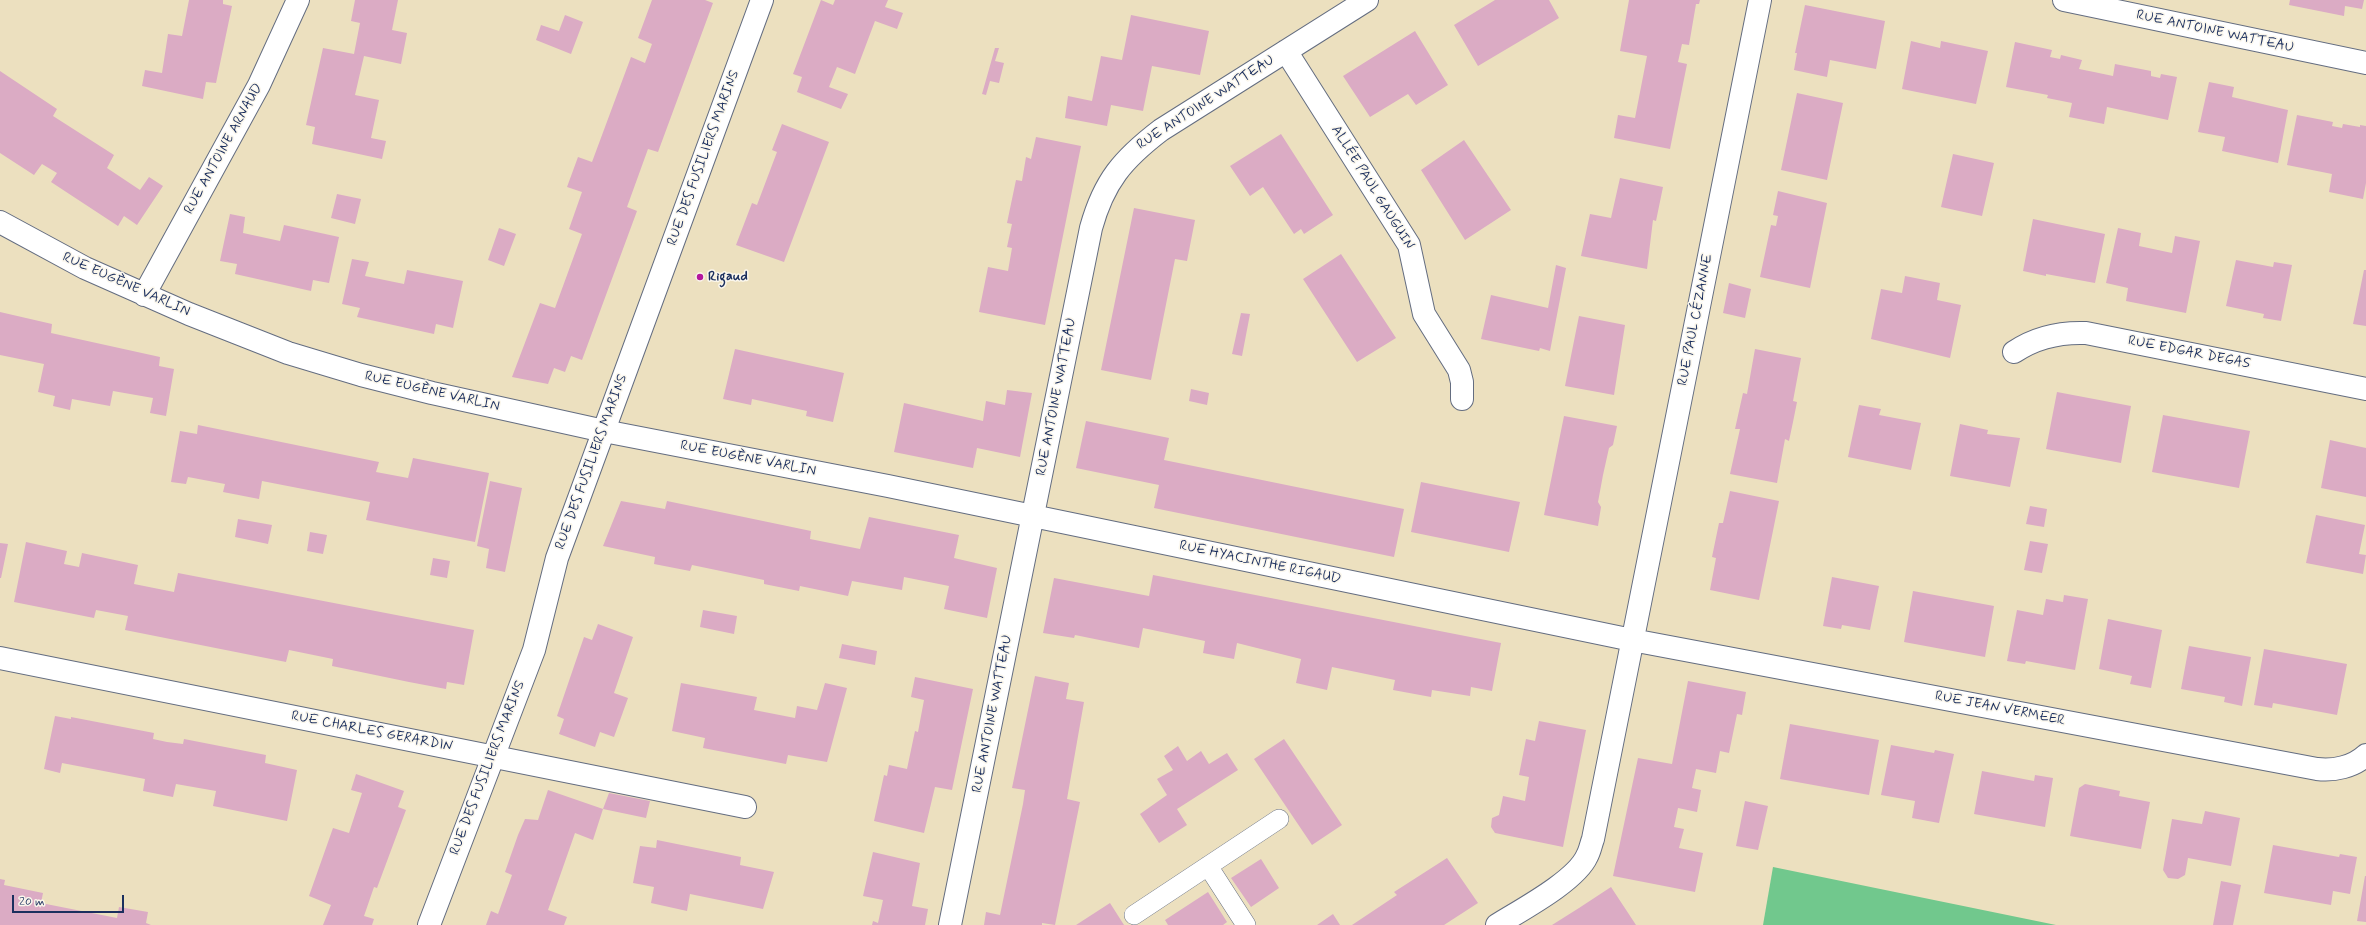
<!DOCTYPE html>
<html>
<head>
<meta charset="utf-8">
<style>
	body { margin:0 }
	#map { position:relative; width:2366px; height:925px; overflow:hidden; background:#ece0bf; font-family:Mynerve,sans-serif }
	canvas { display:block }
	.scale { position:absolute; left:12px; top:895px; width:112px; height:18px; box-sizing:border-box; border:2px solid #1b2f5e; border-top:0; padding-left:5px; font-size:12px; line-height:14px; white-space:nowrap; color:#1b2f5e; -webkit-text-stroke:3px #fbf7ec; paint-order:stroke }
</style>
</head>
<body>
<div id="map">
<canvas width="2366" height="925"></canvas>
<div class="scale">20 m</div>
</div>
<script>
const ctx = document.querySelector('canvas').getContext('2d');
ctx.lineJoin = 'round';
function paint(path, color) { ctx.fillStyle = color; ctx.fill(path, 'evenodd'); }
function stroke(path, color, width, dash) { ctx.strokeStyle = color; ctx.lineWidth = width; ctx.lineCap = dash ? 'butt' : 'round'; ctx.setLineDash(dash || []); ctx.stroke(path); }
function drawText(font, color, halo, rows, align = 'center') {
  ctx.font = font + ' Mynerve,sans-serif'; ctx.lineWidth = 3; ctx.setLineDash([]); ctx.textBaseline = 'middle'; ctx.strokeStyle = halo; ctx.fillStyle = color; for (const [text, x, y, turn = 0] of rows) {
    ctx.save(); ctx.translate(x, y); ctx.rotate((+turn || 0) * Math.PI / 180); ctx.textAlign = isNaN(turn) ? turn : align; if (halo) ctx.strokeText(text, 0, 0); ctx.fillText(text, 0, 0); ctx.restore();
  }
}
paint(new Path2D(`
	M1773,867L2056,925H1763Z`), '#71c88d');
paint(new Path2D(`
	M189,0H223V4L232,6L216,83L206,82L203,99L142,86L145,70L162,73L168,34L182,36Z
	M355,0H398L392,30L407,33L401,64L364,56L355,95L379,100L371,138L386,141L382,159L312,144L315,127L306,125L323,48L354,54L360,23L351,21Z
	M652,0H705L713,3L658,152L648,149L627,207L637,211L582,360L571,356L565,372L554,368L548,384L512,377L540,303L555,308L582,234L569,229L582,192L567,187L578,157L592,162L631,57L645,63L652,44L638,38Z
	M821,0L833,5L835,0H888L885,7L903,13L897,29L875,21L855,74L837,67L829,87L848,94L841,109L797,92L802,77L793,74Z
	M1495,0H1549L1559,18L1478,66L1454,25Z
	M1629,0H1700L1699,4H1696L1689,45L1682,44L1678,62L1687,64L1670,149L1614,138L1618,115L1635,118L1647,56L1620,51Z
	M2290,0H2364L2362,9L2345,6L2344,16L2289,5Z
	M1805,5L1885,21L1876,69L1830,60L1827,77L1794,70L1797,53H1795Z
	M565,15L583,22L571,54L536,40L541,25L559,31Z
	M1131,15L1209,31L1200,75L1152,66L1143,111L1111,105L1107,126L1065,118L1068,96L1092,101L1101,56L1122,60Z
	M1415,31L1448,85L1416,105L1408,94L1370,117L1343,76Z
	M1911,41L1940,48L1941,41L1988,51L1976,104L1902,89Z
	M2015,42L2052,50L2050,57L2060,59L2061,55L2082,60L2079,69L2094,72L2113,76L2115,64L2151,71V76L2160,78L2161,74L2177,77L2168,120L2107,107L2104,124L2069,117L2072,103L2047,98L2048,95L2006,87Z
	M995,48H999L995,61L1004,63L999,83L990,81L986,95L982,94Z
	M0,71L57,109L53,116L114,155L107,168L140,190L149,177L163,186L137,225L124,216L118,226L51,182L57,173L42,164L34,175L0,153Z
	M2209,82L2234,87L2232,97L2288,110L2278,163L2222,151L2225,137L2198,132Z
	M1797,93L1843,103L1827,180L1781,170Z
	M2297,115L2333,122L2332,126L2342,128L2343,124L2360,127V125L2366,126V183L2363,199L2329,192L2332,174L2287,165Z
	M782,124L829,142L784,262L736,245L752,203L757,205L777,152L772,150Z
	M1281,134L1333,215L1304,234L1301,229L1294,234L1263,187L1250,196L1230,166Z
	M1036,137L1081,146L1045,325L979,312L988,267L1008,271L1012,248L1007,247L1012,224L1007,223L1016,180L1022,181L1026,157L1031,159Z
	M1464,140L1511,210L1465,240L1421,170Z
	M1953,154L1994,163L1982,216L1941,207Z
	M1620,178L1663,187L1656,221L1653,220L1647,269L1581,256L1590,214L1611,218Z
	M1778,191L1827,203L1810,288L1760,277L1771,225L1776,226L1778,216L1773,215Z
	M337,194L361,199L355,224L331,218Z
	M1134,208L1195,220L1187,261L1175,259L1151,380L1101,370Z
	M230,214L245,217L243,233L280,241L284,225L339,237L329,283L313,280L311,291L235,274L237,264L220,261Z
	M2033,219L2105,234L2095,283L2046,274V276L2023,271Z
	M499,228L516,234L504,266L488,260Z
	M2118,228L2141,233L2139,246L2172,253L2175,236L2200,241L2186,313L2126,301L2128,288L2106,283Z
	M1341,254L1396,338L1357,362L1303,279Z
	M352,259L369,262L365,276L404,284L407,270L463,281L453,328L436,324L434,334L357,317L360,308L342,304Z
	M2236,260L2273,267L2274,262L2292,265L2281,321L2263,318L2264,314L2226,306Z
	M1556,265L1566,268L1550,351L1540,348L1539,351L1481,339L1491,295L1548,308Z
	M2364,270H2366V326L2353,324Z
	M1905,276L1940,283L1937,300L1961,305L1950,358L1871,339L1881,289L1902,293Z
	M1729,283L1751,289L1745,318L1723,313Z
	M0,312L52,324L51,333L160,357L159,366L174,369L166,416L150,413L153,398L113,391L110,406L72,399L70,410L53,406L55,396L38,392L44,364L0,355Z
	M1241,313L1250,314L1242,356L1232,354Z
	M1579,316L1625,325L1614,395L1565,386Z
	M735,349L844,373L833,422L806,416L807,411L752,399L751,405L723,399Z
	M1755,349L1801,358L1793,401L1797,402L1793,422L1789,441L1785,439L1777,483L1730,474L1740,429H1735L1743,393L1747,394Z
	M1191,389L1209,393L1207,405L1189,401Z
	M1007,390L1032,393L1020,457L977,448L973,468L894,452L904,403L983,421L986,401L1005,405Z
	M2057,392L2131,406L2121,463L2046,449Z
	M1859,405L1881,409L1879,415L1921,423L1911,470L1848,457Z
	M2163,415L2250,431L2239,488L2152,472Z
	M1564,416L1617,426L1613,445L1609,448L1603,475L1598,502L1601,507L1598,526L1544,515Z
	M1086,421L1169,438L1164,460L1404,509L1394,557L1154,508L1159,485L1076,468Z
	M1960,424L1988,430L1987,434L2020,438L2010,487L1950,476Z
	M198,425L379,462L376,472L408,478L413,458L489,473L475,542L366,520L370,502L262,481L259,499L223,492L225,484L188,477L186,484L171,482L180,431L197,434Z
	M2330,440L2366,448V497L2321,488Z
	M490,481L522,488L505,572L486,568L489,549L477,546Z
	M1421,482L1520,502L1509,552L1411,532Z
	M1730,491L1779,501L1759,600L1710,590L1716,558L1712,557L1719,523H1723Z
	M621,501L665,509L667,501L811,531L810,539L860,549L869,517L959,535L954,558L997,568L987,618L944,609L949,586L904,577L902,590L852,581L848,596L800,586L799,591L764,584V580L692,565L690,571L654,564L655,557L603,546Z
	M2030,506L2047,509L2044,527L2026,524Z
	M2316,515L2365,525L2359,554L2366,555L2363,574L2306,563Z
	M238,519L272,525L268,544L235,537Z
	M310,532L327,535L323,554L307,551Z
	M2030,541L2048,544L2042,573L2024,570Z
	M26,542L67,551L64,564L79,567L82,553L138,565L134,584L174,592L178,573L474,630L464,685L447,682L446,689L409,682L332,666L333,659L289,650L286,662L125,630L128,616L96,610L94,618L14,602Z
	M0,543L8,544L1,578H0Z
	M433,558L450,561L447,578L430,575Z
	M1153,575L1501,643L1492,691L1471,687L1470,696L1432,690L1431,697L1393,690L1395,680L1332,667L1327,690L1296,683L1301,659L1237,643L1234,659L1203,653L1205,641L1143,628L1139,648L1075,635L1074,638L1043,633L1054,578L1149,596Z
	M1832,577L1879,586L1870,630L1842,625L1841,629L1823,626Z
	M1913,591L1994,606L1985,657L1904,642Z
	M2064,595L2088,599L2075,670L2026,661L2025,664L2007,661L2017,610L2043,615L2046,599L2063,602Z
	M703,610L737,616L734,634L700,627Z
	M2108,619L2162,630L2151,688L2130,684L2132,676L2099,669Z
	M598,624L633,637L614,693L628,698L614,737L600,732L595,747L559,734L564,719L557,716L584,637L592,640Z
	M842,644L877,651L875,665L839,658Z
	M2189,646L2251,657L2242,706L2224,702L2225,697L2181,689Z
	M2264,649L2347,664L2337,715L2273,703L2272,708L2254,705Z
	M1035,676L1069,683L1066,699L1084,702L1067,799L1080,802L1068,861L1055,925L1042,923V925H984L986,912L1000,915L1023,804L1025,790L1012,788Z
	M915,677L973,689L952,790L935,787L924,833L874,821L884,775L887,776L889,765L907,769L915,731L918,732L924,700L911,697Z
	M1688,681L1746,692L1742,715L1737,714L1729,753L1720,751L1716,773L1696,769L1692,788L1701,790L1697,812L1678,808L1674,827L1684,829L1679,848L1703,853L1695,892L1613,876L1638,758L1672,764Z
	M681,683L757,697L754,710L795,718L797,706L817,710L825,683L847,688L827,762L788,755L786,764L703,748L705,738L672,731Z
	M55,716L71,719V717L154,733L153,739L167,742L183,744L184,739L266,755L265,763L297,770L287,821L213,806L216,791L176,784L173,797L143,791L145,779L62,763L60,773L44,769Z
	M1539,721L1586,730L1563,847L1495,833L1491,827L1492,818L1499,815L1503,796L1525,801L1529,777L1519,775L1526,739L1535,741Z
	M1790,724L1879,740L1869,795L1780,779Z
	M1284,739L1342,825L1312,845L1254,759Z
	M1891,745L1934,753L1935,750L1954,754L1939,823L1912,818L1915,801L1881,795Z
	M1178,746L1187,761L1201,751L1209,764L1227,753L1238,770L1177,809L1187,825L1159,843L1140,814L1167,795L1157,779L1173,770L1164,756Z
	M1982,771L2034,781L2035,775L2053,778L2045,827L1974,814Z
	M356,774L404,791L398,807L406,810L377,888L374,887L364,916L374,919L372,925H323L331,905L309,896L333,828L349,833L362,793L351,790Z
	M2085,784L2120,791L2119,796L2150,802L2141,849L2070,836L2079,788Z
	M548,790L603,809L593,840L575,833L548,910L567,917L564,925H486L491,911L498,914L512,875L505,872L518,835L525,819L538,820Z
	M609,793L650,801L646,818L603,809Z
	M1745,801L1768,806L1758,850L1736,846Z
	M2205,811L2240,818L2231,866L2188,858L2185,875L2178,879L2168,878L2163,870L2172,819L2202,824Z
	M657,840L741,857L740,865L774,872L763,909L690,894L687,911L651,903L654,887L633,883L640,846L656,848Z
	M2273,845L2339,857L2340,854L2357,857L2350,894L2333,891L2331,905L2264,893Z
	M873,852L920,863L912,906L928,909L925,925H872L873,921L878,923L883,900L863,896Z
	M1447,858L1478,903L1444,925H1352L1397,895L1394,892Z
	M1261,859L1279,888L1251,907L1231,878Z
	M2365,876H2366V922L2357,921Z
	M0,879L5,880L4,885L43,893L41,903L117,918L119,907L148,912L146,923L151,925H0Z
	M2221,881L2241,885L2233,925H2213Z
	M1611,887L1636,925H1552L1579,908Z
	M1208,892L1227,922L1223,925H1168L1165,920Z
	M1110,903L1124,925H1076Z
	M1333,914L1340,925H1317Z`), '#dbabc4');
const service = new Path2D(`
	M1208,866L1246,925
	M1134,915L1279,819`);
const minor = new Path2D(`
	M2064,0L2366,63
	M1286,51L1409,245L1424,314L1459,370L1462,382V399
	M0,222L85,268L189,314L288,353L361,375L432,393L604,431L888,486L1632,640L2317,769C2334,771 2353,767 2366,755
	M144,295L259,85L298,0
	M2014,352C2036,337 2059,332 2086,333L2366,389
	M0,658L745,807
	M950,925L1091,228C1104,181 1123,159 1161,130L1367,0
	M1497,925C1521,910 1576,881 1587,856C1590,851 1591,844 1593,839L1760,0`);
const tertiary = new Path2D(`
	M429,925L534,650L557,558L762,0`);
stroke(service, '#646d80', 20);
stroke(minor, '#646d80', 24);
stroke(tertiary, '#646d80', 24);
stroke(service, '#fff', 19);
stroke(minor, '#fff', 22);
stroke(tertiary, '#fff', 22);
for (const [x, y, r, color] of [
	[700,277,4,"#b5179e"]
]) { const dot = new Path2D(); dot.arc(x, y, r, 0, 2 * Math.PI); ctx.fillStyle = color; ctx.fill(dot); stroke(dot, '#fbf7ec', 1.5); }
drawText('14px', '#1b2f5e', '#fbf7ec', [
	["RUE ANTOINE WATTEAU",2215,32,12],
	["RUE ANTOINE WATTEAU",1206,103,-33],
	["RUE ANTOINE ARNAUD",224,149,-61],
	["RUE DES FUSILIERS MARINS",704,158,-70],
	["ALLÉE PAUL GAUGUIN",1372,188,58],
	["RUE EUGÈNE VARLIN",126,285,24],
	["RUE PAUL CÉZANNE",1696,320,-79],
	["RUE EDGAR DEGAS",2189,353,11],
	["RUE EUGÈNE VARLIN",432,392,13],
	["RUE ANTOINE WATTEAU",1057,397,-79],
	["RUE EUGÈNE VARLIN",748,459,11],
	["RUE DES FUSILIERS MARINS",592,462,-70],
	["RUE HYACINTHE RIGAUD",1260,563,12],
	["RUE JEAN VERMEER",2000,709,11],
	["RUE ANTOINE WATTEAU",993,714,-79],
	["RUE CHARLES GERARDIN",372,732,11],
	["RUE DES FUSILIERS MARINS",488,768,-69]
]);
drawText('bold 14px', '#1b2f5e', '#fbf7ec', [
	["Rigaud",708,277]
], 'left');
</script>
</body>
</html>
